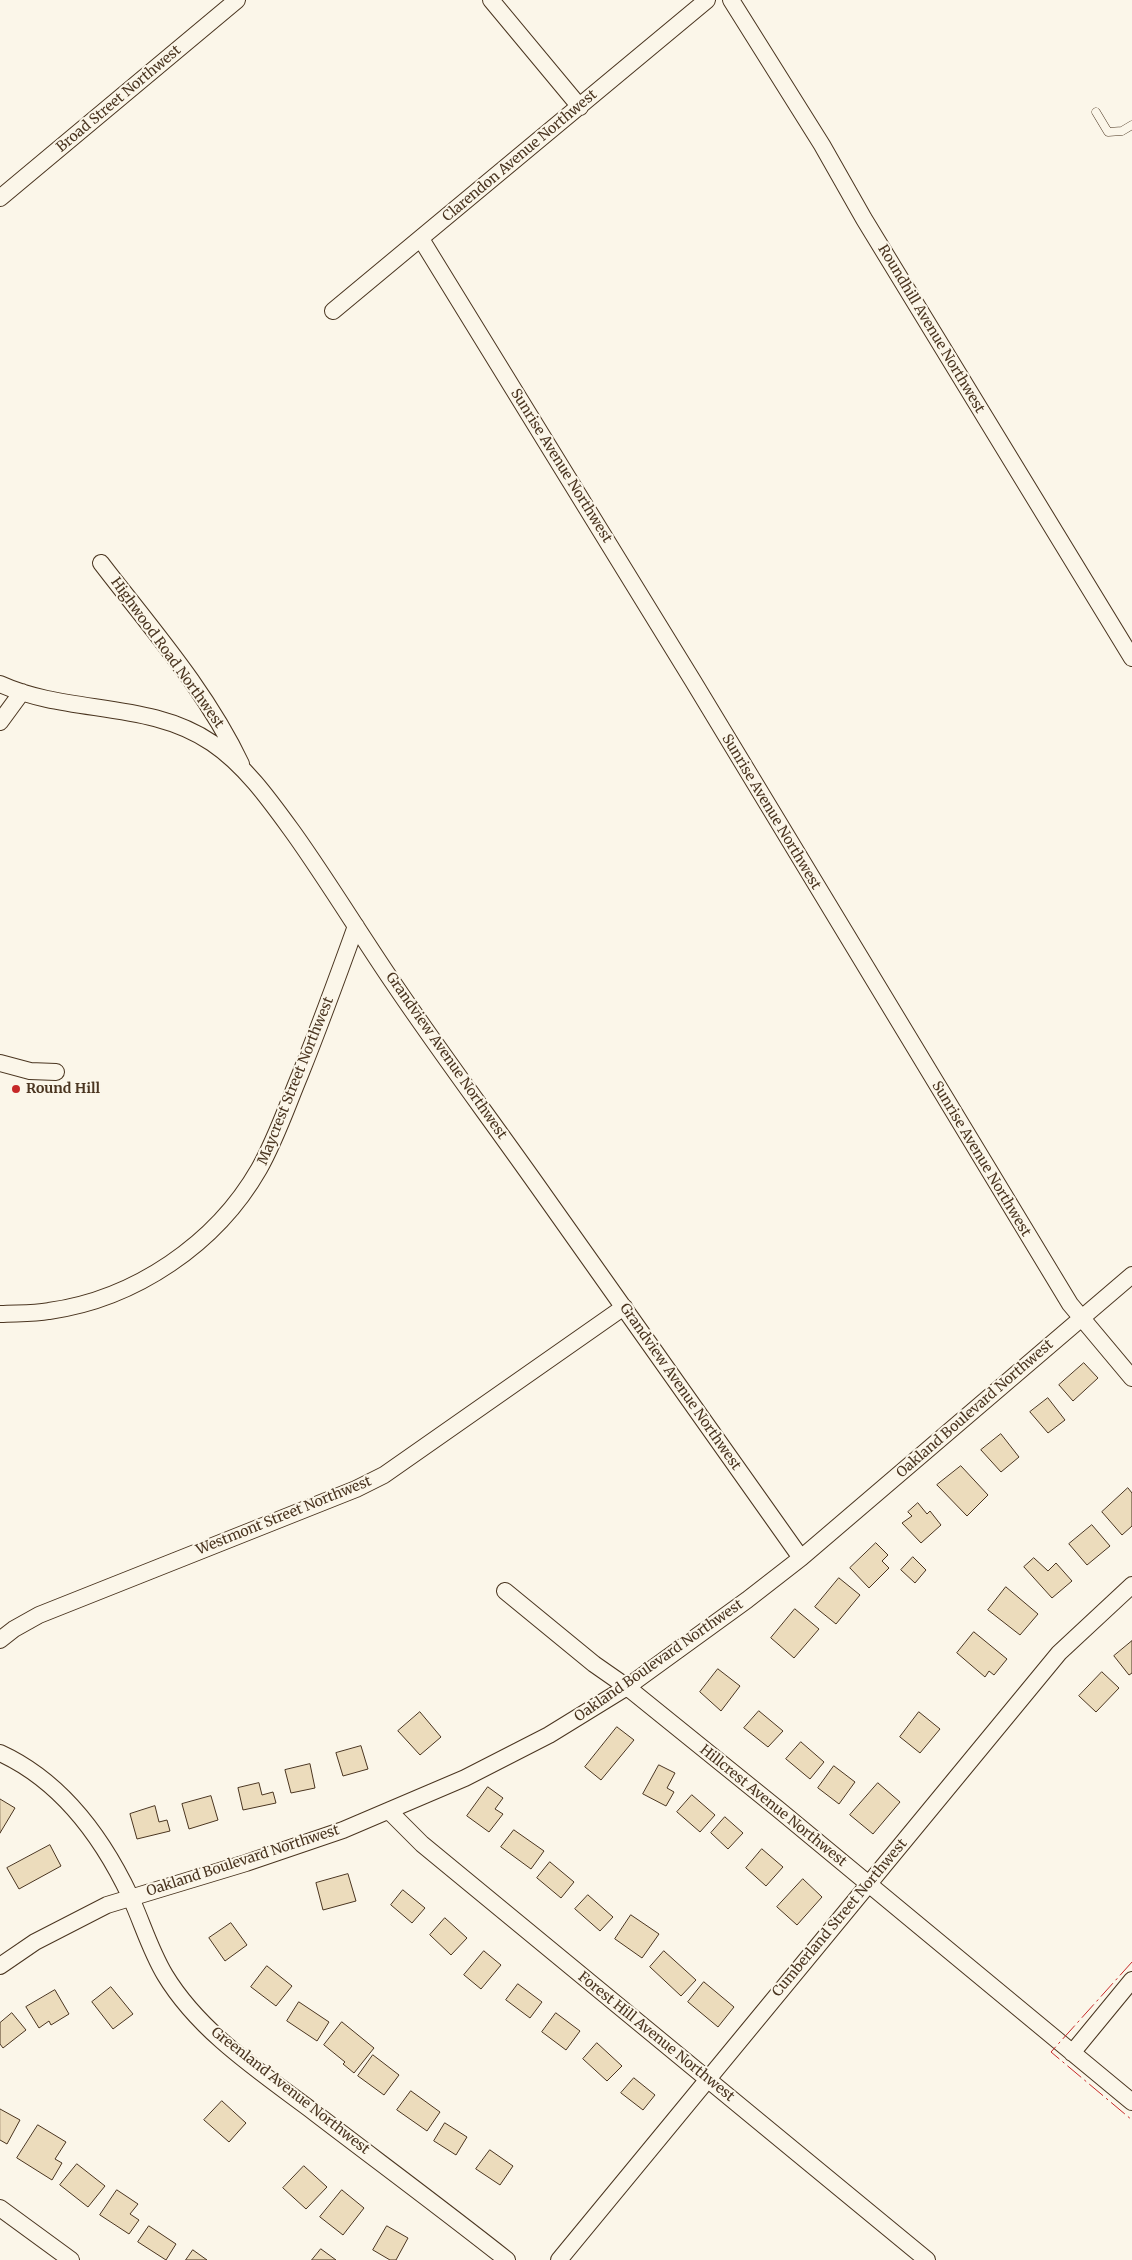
<!DOCTYPE html>
<html>
<head>
<meta charset="utf-8">
<style>
	body { margin:0 }
	canvas { display:block; background:#fbf6e9 }
</style>
</head>
<body>
<canvas width="1132" height="2260"></canvas>
<script>
const ctx = document.querySelector('canvas').getContext('2d');
ctx.lineJoin = 'round';
function paint(path, color) { ctx.fillStyle = color; ctx.fill(path, 'evenodd'); }
function stroke(path, color, width, dash) { ctx.strokeStyle = color; ctx.lineWidth = width; ctx.lineCap = dash ? 'butt' : 'round'; ctx.setLineDash(dash || []); ctx.stroke(path); }
function drawText(font, color, halo, rows, align = 'center') {
  ctx.font = font + ' Merriweather,serif'; ctx.lineWidth = 4; ctx.setLineDash([]); ctx.textBaseline = 'middle'; ctx.strokeStyle = halo; ctx.fillStyle = color; for (const [text, x, y, turn = 0] of rows) {
    ctx.save(); ctx.translate(x, y); ctx.rotate((+turn || 0) * Math.PI / 180); ctx.textAlign = isNaN(turn) ? turn : align; if (halo) ctx.strokeText(text, 0, 0); ctx.fillText(text, 0, 0); ctx.restore();
  }
}
const building = new Path2D(`
	M1084,1363L1098,1378L1073,1401L1059,1385Z
	M1048,1398L1065,1420L1048,1433L1030,1412Z
	M1001,1434L1019,1457L1001,1472L981,1450Z
	M961,1466L988,1495L967,1516L937,1485Z
	M1128,1488L1132,1493V1526L1122,1535L1102,1512Z
	M918,1503L927,1514L930,1511L941,1525L921,1543L902,1523L912,1516L908,1512Z
	M1092,1525L1110,1546L1087,1565L1069,1544Z
	M876,1543L888,1555L882,1561L889,1568L869,1588L850,1568Z
	M913,1557L926,1570L915,1583L901,1570Z
	M1034,1558L1048,1571L1056,1563L1072,1581L1052,1598L1024,1567Z
	M839,1578L860,1595L836,1624L815,1607Z
	M1006,1587L1038,1614L1020,1635L988,1610Z
	M795,1609L819,1629L794,1658L771,1638Z
	M974,1632L1007,1659L994,1675L989,1671L985,1677L957,1653Z
	M1132,1641V1673L1129,1675L1114,1656Z
	M718,1669L740,1686L721,1711L700,1692Z
	M1102,1672L1119,1688L1096,1712L1079,1696Z
	M759,1711L783,1731L768,1747L744,1728Z
	M420,1712L441,1737L420,1755L398,1731Z
	M919,1712L940,1729L920,1753L900,1737Z
	M617,1727L634,1740L601,1780L585,1767Z
	M801,1742L824,1762L810,1779L786,1759Z
	M361,1746L368,1769L343,1776L336,1753Z
	M310,1764L315,1788L291,1793L285,1770Z
	M659,1765L675,1773L667,1788L674,1792L666,1806L643,1794Z
	M834,1766L855,1782L839,1804L818,1788Z
	M259,1783L262,1795L273,1792L276,1803L243,1810L238,1788Z
	M878,1783L900,1802L873,1834L850,1815Z
	M488,1787L503,1798L495,1809L503,1814L489,1832L467,1816Z
	M692,1795L715,1815L700,1832L677,1812Z
	M211,1796L218,1820L189,1829L182,1804Z
	M0,1799L15,1808L0,1833Z
	M155,1806L159,1822L167,1820L170,1831L137,1839L130,1814Z
	M725,1817L743,1833L728,1849L711,1833Z
	M514,1830L544,1851L531,1869L501,1847Z
	M50,1845L61,1866L19,1889L7,1868Z
	M762,1849L783,1867L766,1886L746,1868Z
	M550,1862L574,1882L561,1898L537,1878Z
	M348,1874L356,1901L323,1910L316,1883Z
	M803,1879L822,1897L797,1925L777,1907Z
	M403,1890L425,1908L412,1923L391,1905Z
	M588,1895L613,1917L600,1931L575,1909Z
	M631,1915L659,1934L642,1958L615,1939Z
	M445,1918L467,1938L451,1955L430,1935Z
	M231,1923L247,1945L225,1961L209,1938Z
	M484,1951L501,1965L481,1989L464,1975Z
	M664,1951L696,1980L681,1996L650,1967Z
	M267,1966L292,1986L276,2006L251,1987Z
	M704,1982L734,2007L718,2027L688,2002Z
	M518,1984L542,2002L530,2018L506,2000Z
	M111,1987L133,2014L113,2029L92,2002Z
	M55,1990L69,2014L51,2025L49,2021L39,2028L26,2007Z
	M299,2002L329,2022L317,2041L287,2021Z
	M12,2013L26,2030L3,2048L0,2044V2023Z
	M556,2013L580,2031L566,2050L542,2032Z
	M342,2022L374,2048L354,2073L343,2064L345,2062L324,2045Z
	M597,2043L622,2066L607,2081L583,2059Z
	M373,2055L399,2075L384,2095L358,2076Z
	M634,2078L655,2095L643,2110L621,2093Z
	M411,2091L440,2112L427,2131L397,2110Z
	M222,2101L246,2123L229,2142L204,2120Z
	M0,2109L20,2120L7,2144L0,2140Z
	M445,2123L467,2137L456,2155L434,2141Z
	M38,2125L66,2142L55,2159L62,2163L52,2180L17,2158Z
	M490,2150L513,2166L500,2185L476,2169Z
	M77,2164L105,2186L88,2207L60,2185Z
	M304,2166L327,2187L306,2209L283,2188Z
	M117,2190L138,2204L130,2214L139,2220L129,2234L100,2215Z
	M342,2190L364,2208L343,2235L320,2217Z
	M149,2226L176,2244L166,2260L138,2242Z
	M387,2226L408,2238L396,2260H390L373,2250Z
	M321,2249L336,2260H312Z
	M193,2250L207,2260H186Z`);
paint(building, '#ecdcbc');
stroke(building, '#4a3520', 1);
const service = new Path2D(`
	M1096,112L1108,132L1122,131L1132,125`);
const minor = new Path2D(`
	M491,0L580,107
	M731,0L822,145L864,219L1132,658
	M0,198L237,0
	M421,239L693,681L1070,1304L1132,1378
	M333,311L707,0
	M101,563C150,627 206,690 241,764
	M0,684C68,715 149,700 212,743C246,766 271,802 295,835C329,883 360,934 394,984C442,1055 494,1124 544,1195C630,1316 715,1437 801,1558
	M0,722L22,692
	M0,1063L30,1071L56,1072
	M0,1314C16,1313 33,1314 49,1311C135,1299 216,1244 259,1169C276,1139 287,1106 300,1075C320,1025 338,976 356,926
	M505,1591L594,1664L627,1687L778,1809L1132,2102
	M0,1640L14,1629L39,1615L356,1489L384,1475L624,1307
	M0,1753C61,1781 102,1837 130,1896C142,1922 150,1950 165,1975C200,2033 262,2073 315,2113C379,2162 444,2210 507,2260
	M389,1811L422,1844L927,2260
	M0,1966L35,1942L107,1905L246,1863L343,1830L465,1778L549,1735L627,1687L747,1600L801,1558L1132,1275
	M1072,2053L1132,1980
	M0,2208L71,2260
	M559,2260L1059,1653L1132,1585`);
stroke(service, '#4a3520', 9);
stroke(minor, '#4a3520', 18);
stroke(service, '#fbf6e9', 8);
stroke(minor, '#fbf6e9', 16);
stroke(new Path2D(`
	M1132,1962L1051,2052L1132,2120`), '#c62828', 1, [18, 4, 2.5, 4]);
for (const [x, y, r, color] of [
	[16,1089,5,"#c62828"]
]) { const dot = new Path2D(); dot.arc(x, y, r, 0, 2 * Math.PI); ctx.fillStyle = color; ctx.fill(dot); stroke(dot, '#fbf6e9', 2); }
drawText('14px', '#4a3520', '#fbf6e9', [
	["Broad Street Northwest",119,99,-40],
	["Clarendon Avenue Northwest",520,156,-40],
	["Roundhill Avenue Northwest",931,329,59],
	["Sunrise Avenue Northwest",561,466,58],
	["Highwood Road Northwest",167,653,54],
	["Sunrise Avenue Northwest",771,812,59],
	["Grandview Avenue Northwest",446,1056,55],
	["Maycrest Street Northwest",296,1081,-68],
	["Sunrise Avenue Northwest",981,1159,59],
	["Grandview Avenue Northwest",680,1387,55],
	["Oakland Boulevard Northwest",975,1409,-41],
	["Westmont Street Northwest",284,1516,-22],
	["Oakland Boulevard Northwest",659,1661,-35],
	["Hillcrest Avenue Northwest",773,1806,39],
	["Oakland Boulevard Northwest",243,1861,-18],
	["Cumberland Street Northwest",840,1918,-50],
	["Forest Hill Avenue Northwest",656,2037,39],
	["Greenland Avenue Northwest",290,2091,38]
]);
drawText('bold 14px', '#4a3520', '#fbf6e9', [
	["Round Hill",26,1089]
], 'left');
</script>
</body>
</html>
